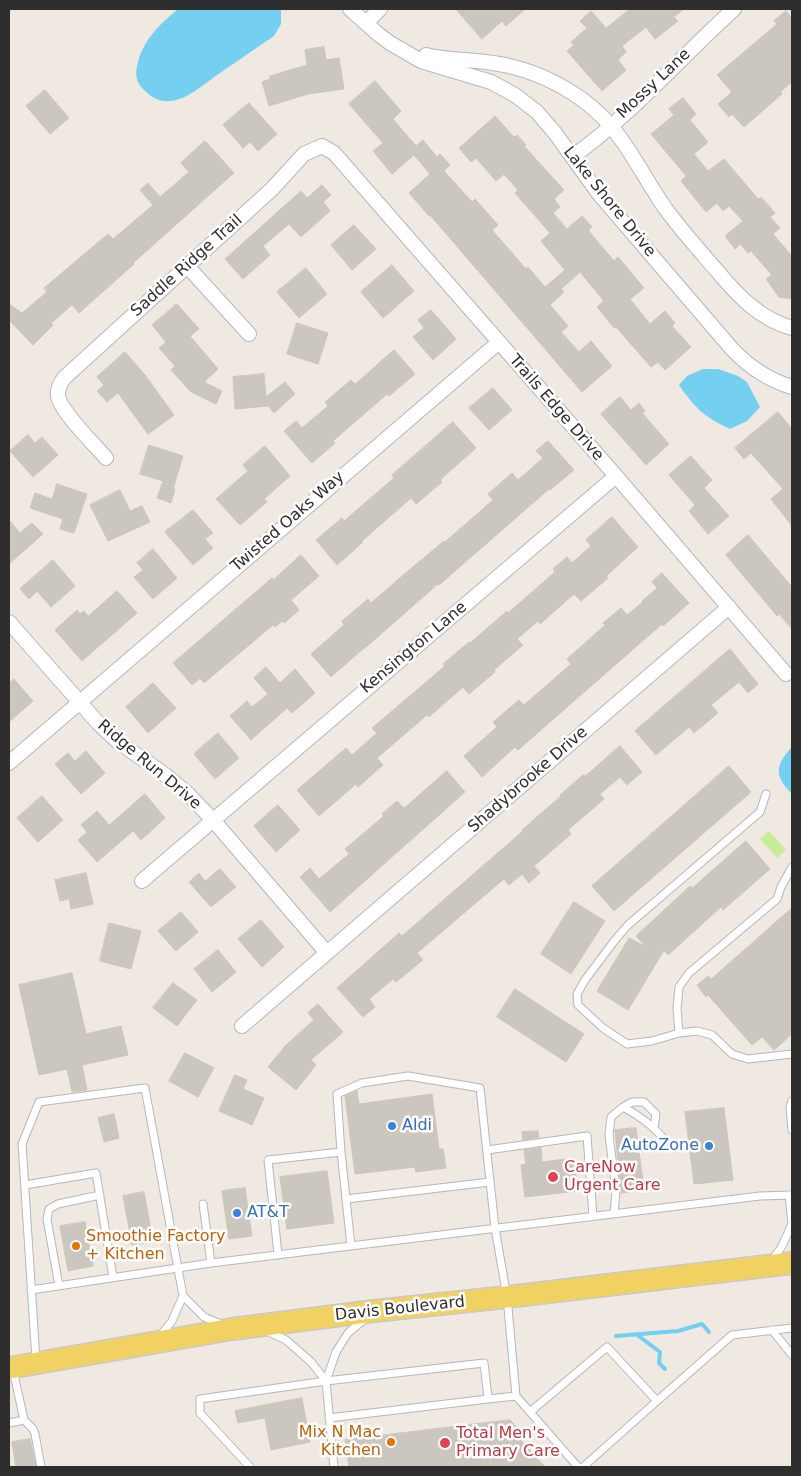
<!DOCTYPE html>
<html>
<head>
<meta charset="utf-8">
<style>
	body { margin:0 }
	#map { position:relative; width:801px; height:1476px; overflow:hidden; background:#efe9e1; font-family:"DejaVu Sans",sans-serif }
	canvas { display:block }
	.frame { position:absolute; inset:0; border:10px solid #2e2e2e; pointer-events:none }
</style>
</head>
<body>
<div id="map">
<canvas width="801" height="1476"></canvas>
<div class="frame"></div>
</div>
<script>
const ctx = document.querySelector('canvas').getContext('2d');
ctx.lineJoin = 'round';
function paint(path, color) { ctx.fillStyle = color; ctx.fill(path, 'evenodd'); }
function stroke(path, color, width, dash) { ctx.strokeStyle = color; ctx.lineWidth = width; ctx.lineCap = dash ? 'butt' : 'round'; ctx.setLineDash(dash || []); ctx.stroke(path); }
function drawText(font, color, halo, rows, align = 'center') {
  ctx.font = font + ' "DejaVu Sans",sans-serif'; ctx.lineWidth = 5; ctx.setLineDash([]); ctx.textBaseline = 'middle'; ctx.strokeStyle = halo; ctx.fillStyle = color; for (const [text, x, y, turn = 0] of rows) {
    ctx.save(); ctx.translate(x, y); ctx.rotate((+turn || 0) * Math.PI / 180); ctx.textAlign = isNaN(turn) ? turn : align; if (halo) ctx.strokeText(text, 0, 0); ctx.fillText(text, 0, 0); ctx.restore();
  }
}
paint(new Path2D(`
	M769,831L786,850L777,858L760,839Z`), '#c9ec9a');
paint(new Path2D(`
	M178,9H281V24L274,36C255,49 236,62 217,75C203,85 188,99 171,101C159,102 152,98 144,90C135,81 135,74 138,62C144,39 160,24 178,9Z
	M703,369H718L738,376L747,382L760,407L747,421L730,429C704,417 695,408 679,385L687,376Z
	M792,747V794C774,776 775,765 792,747Z`), '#75cff0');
stroke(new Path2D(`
	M636,1334L660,1352L659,1363L665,1369
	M616,1336L678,1331L702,1324L709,1332`), '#75cff0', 4);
const building = new Path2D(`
	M456,9H525L506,26L502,21L482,39Z
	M630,9H684L674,17L678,21L655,39L646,27L622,46L626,52L618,60L626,70L602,91L567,51L574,45L571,42L587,28L580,21L591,11L606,28Z
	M786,11L792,18V82L780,92L782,94L744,127L732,114L729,117L718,104L732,92L717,75L777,24L774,21Z
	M324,47L326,60L339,58L344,89L308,94L269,106L262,82L270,79V76L307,65L305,50Z
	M375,81L401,111L393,119L416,146L423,140L437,157L440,154L450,165L444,171L472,202L475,199L498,225L492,230L526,269L528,267L545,287L565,270L541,241L550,233L515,193L518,190L504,174L496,181L476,158L471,162L459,148L495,116L514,137L517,135L526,145L524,146L564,190L554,199L560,207L553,213L567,229L582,216L592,227L588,230L614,261L618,257L644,288L630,299L650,324L665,311L675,323L672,326L691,347L665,370L658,362L651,367L616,327L614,328L597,307L604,301L580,272L561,289L564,292L550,305L568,326L561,332L579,352L591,341L612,366L582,392L430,215L429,216L409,193L430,174L414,155L392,174L373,151L383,143L349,104Z
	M45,90L69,118L50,134L26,106Z
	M683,98L696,114L690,120L708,142L694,154L708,171L724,159L758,199L761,197L775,213L770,217L780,228L773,234L792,256V299L779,297L766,279L772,275L751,251L748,253L740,244L735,249L725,236L743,221L729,206L723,211L717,203L706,212L681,181L686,176L651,134L674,115L669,109Z
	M249,103L277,134L258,151L250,142L243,148L223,125Z
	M205,141L234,173L133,263L134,264L79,313L72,305L51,323L53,325L33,345L9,320V304L22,313L47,292L44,288L108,234L113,239L153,205L140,190L148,183L160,197L189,172L181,163Z
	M322,185L331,195L323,202L330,211L301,237L289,224L263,246L270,255L243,279L225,259L301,191L307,198Z
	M354,225L376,249L352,270L331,245Z
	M392,265L414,291L383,318L361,292Z
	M306,268L327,294L299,318L277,292Z
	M177,304L199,329L190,336L218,369L204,382L222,391L216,404L191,392L171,370L175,366L159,348L166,342L152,325Z
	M431,310L456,339L433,360L413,337L424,328L418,320Z
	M297,323L328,333L318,364L287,354Z
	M394,350L415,374L389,396L387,394L333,441L335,443L312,463L284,431L296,421L302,428L328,406L325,402L351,380L355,384Z
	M125,352L145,375L174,415L148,434L118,393L107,402L97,391L104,385L97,377Z
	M264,374L266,397L285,382L295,394L274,413L268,406L235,409L233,377Z
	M493,388L512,410L489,430L469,408Z
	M620,397L631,410L639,403L645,411L642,413L669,444L646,465L601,414Z
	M778,412L792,429V526L771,499L783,489L751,453L744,459L735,448Z
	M453,422L476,448L440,480L442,482L416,504L411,498L362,541L363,542L337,565L316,540L342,518L344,521L394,478L392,475Z
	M28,435L35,443L42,437L58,455L33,477L10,451Z
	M548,441L574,470L550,490L549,489L439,585L438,584L365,648H364L331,677L311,654L344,625L342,621L368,599L371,603L408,571L444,541L445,542L493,500L488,494L512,473L518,480L543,458L536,451Z
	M149,445L183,456L173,489H175L171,503L157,498L163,481L140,474Z
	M265,446L290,476L264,499L267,502L240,525L216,499L248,471L243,465Z
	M691,456L712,480L704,488L729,516L708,534L689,511L695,505L669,475Z
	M57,484L87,494L74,533L60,529L63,519L30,508L35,493L52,499Z
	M120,490L130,511L142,506L150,522L108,541L90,505Z
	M193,510L213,533L205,539L213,548L193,565L165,532Z
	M612,517L638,547L606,576L608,578L581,601L574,594L540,624L538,621L517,639L523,645L494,670L495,672L469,694L463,687L429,717L427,715L377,758L383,765L358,787L356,784L319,816L297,790L346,748L352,755L377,733L372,728L445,666L443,664L469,642L470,643L507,611L508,613L555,572L553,569L567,557L572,563L591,546L586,540Z
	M9,520L20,533L32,523L43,534L9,564Z
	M748,535L792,587V629L779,614L777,616L726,555Z
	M153,549L177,578L153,599L134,577L143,570L137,563Z
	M301,555L319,576L291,600L299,610L284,623L282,621L275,627L273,625L204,683L200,678L192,685L173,663L272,578L273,580Z
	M53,560L75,586L51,607L37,591L29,599L20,589Z
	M662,573L689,603L663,626L662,624L518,750L515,747L482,777L464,756L497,727L493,722L519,700L524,705L571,664L567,659L605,625L603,623L621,608L627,615L643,602L642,601L657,588L652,582Z
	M117,591L137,613L82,661L55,630L77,610L80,614L84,611L88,616Z
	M730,649L758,684L748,693L739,682L711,705L718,713L694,733L689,727L656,755L635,731Z
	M266,667L280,683L295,669L315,693L292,713L287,708L251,740L230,716L247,701L252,707L268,694L254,678Z
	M14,679L33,701L9,722V684Z
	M153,683L176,708L148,733L126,707Z
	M218,733L239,758L215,779L194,754Z
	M620,746L642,772L627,785L620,777L600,794L604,799L568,830L571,834L534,866L540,873L529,883L522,874L509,885L504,879L417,953L423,960L396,982L393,979L369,999L375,1007L363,1017L337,988L399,933L402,936L523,831L522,830L561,796L560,795L583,775L585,776Z
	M86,751L105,773L81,794L55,764L68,753L75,761Z
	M729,766L751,792L614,911L592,886Z
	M447,771L465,792L330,912L300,877L310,868L319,879L349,854L345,849L384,816L382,814L397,801L404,808Z
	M145,794L165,818L141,840L133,831L97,862L78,840L87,832L81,825L97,811L109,825Z
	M42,796L63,820L38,842L17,818Z
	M278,805L300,830L276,852L254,826Z
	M746,841L770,869L723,910L721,907L668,955L664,950L628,1010L597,991L629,938L646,947L636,936L690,886L692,888Z
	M220,869L236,887L211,907L189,882L199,873L205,881Z
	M86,873L93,904L71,909L69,899L60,901L55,880Z
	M574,902L605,921L571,974L541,954Z
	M792,908V1034L774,1050L762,1037L752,1045L708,995L706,997L697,985L708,976L711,979Z
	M181,912L198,932L176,951L158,931Z
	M261,920L284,947L262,967L238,939Z
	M109,923L141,931L131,969L100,961Z
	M218,950L236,972L212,992L194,969Z
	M72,973L86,1034L121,1026L128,1055L82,1065L87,1090L72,1092L67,1069L39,1075L19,985Z
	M173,983L197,1000L177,1026L153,1008Z
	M515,989L584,1034L566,1062L497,1017Z
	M318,1004L343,1032L311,1060L316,1065L296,1090L268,1067L286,1045L314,1020L308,1013Z
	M185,1053L214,1068L198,1097L169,1081Z
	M235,1075L247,1080L243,1089L264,1098L252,1125L219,1111Z
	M357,1091L359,1104L432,1094L439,1149H443L446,1168L416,1172L415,1167L355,1174L345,1096Z
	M724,1108L733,1180L694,1184L685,1112Z
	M114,1114L119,1138L104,1142L98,1118Z
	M636,1128L644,1190L621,1193L615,1130Z
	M538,1131L539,1137L523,1140L522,1132Z
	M541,1148L542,1162L574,1158L578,1191L525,1197L521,1165L526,1164L524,1150Z
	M327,1171L334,1223L287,1229L280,1177Z
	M245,1188L252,1236L229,1239L222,1191Z
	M144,1192L153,1242L132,1245L123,1196Z
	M85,1222L93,1266L68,1271L60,1226Z
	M302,1398L310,1442L271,1450L265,1418L238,1423L235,1411Z
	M510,1420L521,1432L517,1436L545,1467H349L345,1440Z
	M30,1439L36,1467H16L12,1442Z`);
paint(building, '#cbc7bf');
stroke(building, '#cbc5ba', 1);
const lane = new Path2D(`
	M766,794L760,812L628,925L615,940L585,980L577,994L578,1005L603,1028L627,1044L652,1041L679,1033L697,1031L712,1035L732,1054L748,1059L792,1054
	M679,1033L677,1009L679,987L689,973L777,899L781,887L792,867
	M792,1101L790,1107L792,1130
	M623,1107L632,1102H644L656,1114L654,1127
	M487,1150L587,1136L593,1216
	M25,1185L96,1173L113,1277
	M346,1199L490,1182
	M203,1204L211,1263
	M614,1214L616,1190L609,1135L611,1117L623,1107C641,1117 652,1125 666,1141
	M278,1254L268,1160L341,1152
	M771,1262L782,1246L792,1224L789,1195
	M59,1286L47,1219L49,1209L58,1204L100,1195
	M31,1290L211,1263L760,1196L792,1195
	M183,1296L204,1317L223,1325
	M772,1330L792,1355
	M267,1331L286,1340L311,1362L326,1381
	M36,1360L22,1144L39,1102L145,1088L183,1296L172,1321L160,1336
	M13,1370L24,1420L33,1429L35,1434L41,1467
	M516,1396L578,1467
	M530,1412L607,1347L657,1401L732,1335L792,1328
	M329,1418L488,1399
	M9,1423L24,1420
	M250,1467L200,1413V1399L326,1381L484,1363L488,1399L516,1396L507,1297L495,1228L480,1088L408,1076L362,1083L337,1094L341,1152L351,1246
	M334,1467L326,1381L336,1352L348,1333L366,1318
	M583,1467L657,1401`);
const street = new Path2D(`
	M350,9L378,34L390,43L421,61L491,82L515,95L537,112L555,133L599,194L732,349C749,367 768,380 792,387
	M366,23L380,9
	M426,55C448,61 471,59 493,63C521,67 547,77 571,92C620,122 634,163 665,208C681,230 700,251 718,272C739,297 760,319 792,328
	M572,157C632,114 680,58 734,9
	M187,266L249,334
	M106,458C95,445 60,411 58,396C57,389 60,384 64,378L272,189L304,154L322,146L334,153L616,476L786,674
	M9,622L98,723L117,741L164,774L188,794L213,820L327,953
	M9,763L499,342
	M142,881L616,476
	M242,1026L729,607`);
const primary = new Path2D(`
	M9,1368L232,1329L374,1311L507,1297L792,1263`);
stroke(lane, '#b4b7c1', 9);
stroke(street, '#b4b7c1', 16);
stroke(primary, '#c9c9c9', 24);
stroke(lane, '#fff', 7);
stroke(street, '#fff', 14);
stroke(primary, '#f2d163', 21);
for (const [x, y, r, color] of [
	[392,1126,5,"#3f7fe0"],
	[709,1146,5,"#3f7fe0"],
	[553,1177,6,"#e0444e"],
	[237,1213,5,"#3f7fe0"],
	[76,1246,5,"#e8710a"],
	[391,1442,5,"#e8710a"],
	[445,1443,6,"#e0444e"]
]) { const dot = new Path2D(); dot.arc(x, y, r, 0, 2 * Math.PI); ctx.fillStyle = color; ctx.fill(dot); stroke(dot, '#fff', 2); }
drawText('16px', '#2e2e2e', '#fff', [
	["Mossy Lane",654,84,-43],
	["Lake Shore Drive",609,202,51],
	["Saddle Ridge Trail",187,266,-42],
	["Trails Edge Drive",556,408,49],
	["Twisted Oaks Way",288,522,-41],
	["Kensington Lane",414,648,-40],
	["Ridge Run Drive",149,765,40],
	["Shadybrooke Drive",528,780,-41],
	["Davis Boulevard",400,1309,-6]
]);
drawText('16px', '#366cbe', '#fff', [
	["Aldi",402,1126],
	["AutoZone",699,1146,"right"],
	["AT&T",247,1213]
], 'left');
drawText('16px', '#be3a42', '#fff', [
	["CareNow",564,1168],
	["Urgent Care",564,1186],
	["Total Men's",456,1434],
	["Primary Care",456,1452]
], 'left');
drawText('16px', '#c56008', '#fff', [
	["Smoothie Factory",86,1237],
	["+ Kitchen",86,1255],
	["Mix N Mac",381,1433,"right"],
	["Kitchen",381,1451,"right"]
], 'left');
</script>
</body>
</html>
